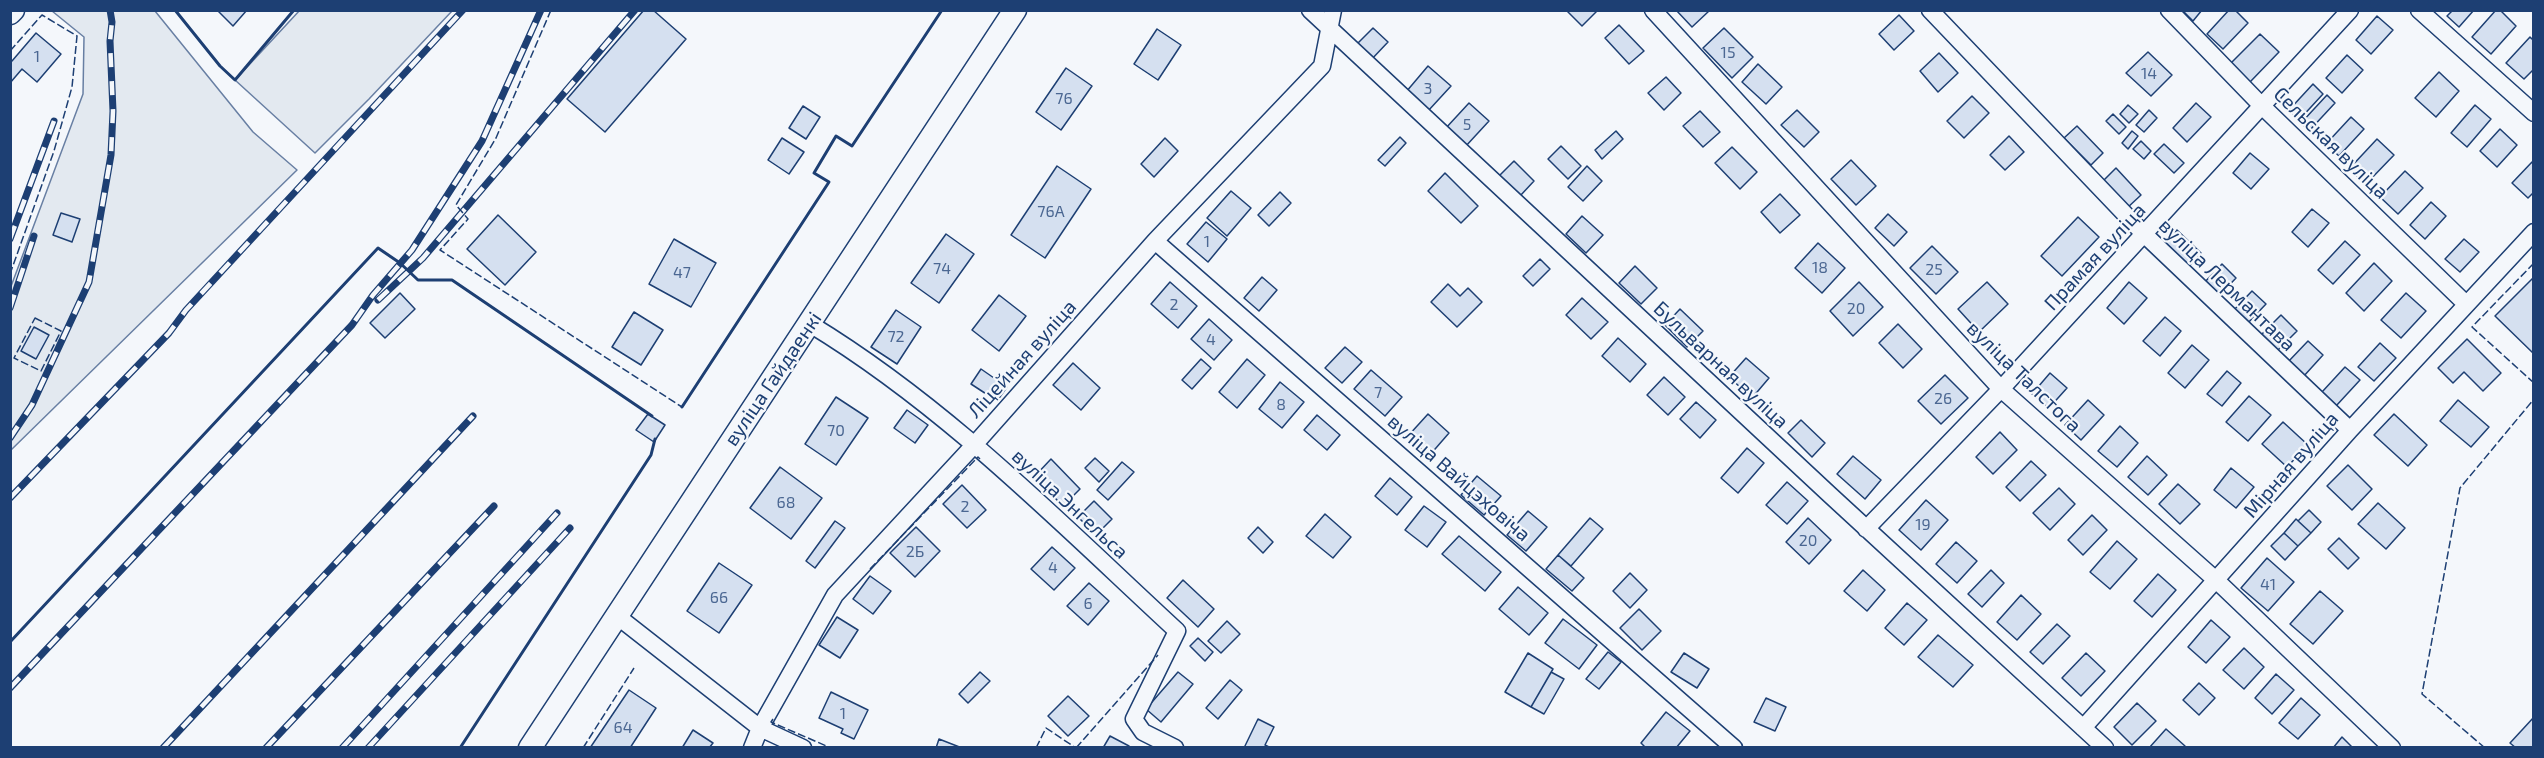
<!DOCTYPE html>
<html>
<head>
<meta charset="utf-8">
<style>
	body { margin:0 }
	#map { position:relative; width:2544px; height:758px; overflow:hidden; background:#f4f7fb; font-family:"Exo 2",sans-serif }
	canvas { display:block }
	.frame { position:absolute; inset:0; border:12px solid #1d3f73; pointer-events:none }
</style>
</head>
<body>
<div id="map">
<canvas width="2544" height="758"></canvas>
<div class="frame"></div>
</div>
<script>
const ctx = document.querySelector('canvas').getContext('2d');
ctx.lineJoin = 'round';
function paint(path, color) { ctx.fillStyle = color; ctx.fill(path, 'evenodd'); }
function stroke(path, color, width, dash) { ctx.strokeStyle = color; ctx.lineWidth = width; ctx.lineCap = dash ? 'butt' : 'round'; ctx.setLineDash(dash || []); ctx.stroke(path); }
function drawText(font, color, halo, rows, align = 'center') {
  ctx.font = font + ' "Exo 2",sans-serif'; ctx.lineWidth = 4.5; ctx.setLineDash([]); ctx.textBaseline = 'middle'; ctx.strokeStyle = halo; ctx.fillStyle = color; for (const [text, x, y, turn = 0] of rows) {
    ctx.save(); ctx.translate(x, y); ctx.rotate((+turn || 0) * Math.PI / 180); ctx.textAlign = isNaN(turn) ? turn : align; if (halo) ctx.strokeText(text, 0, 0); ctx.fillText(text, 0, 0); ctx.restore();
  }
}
const green = new Path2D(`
	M300,10H452V11L369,99L315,153L235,80Z
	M52,11H155L253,132L297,170L11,450L10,289L83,94L84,37Z`);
paint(green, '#e3e9f0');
stroke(green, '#687fa3', 1.5);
const building = new Path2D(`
	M217,10H247L233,26Z
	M644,10H653L686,39L605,132L567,99Z
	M1566,10H1598L1582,26Z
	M1676,10H1708L1709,11L1692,27Z
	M2182,10H2202L2193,21Z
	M2229,10H2235L2248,23L2223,49L2207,34Z
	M2453,10H2474L2459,27L2447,16Z
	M2496,10H2500L2516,26L2491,54L2472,37Z
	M1899,15L1914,31L1894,50L1879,34Z
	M2377,16L2393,30L2371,54L2356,40Z
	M1619,25L1644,51L1629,64L1605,38Z
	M1373,28L1388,42L1370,61L1354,47Z
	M1724,28L1753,57L1732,78L1703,48Z
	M1157,29L1181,45L1158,80L1134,64Z
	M36,33L61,54L37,82L22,69L10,83V60L12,61Z
	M2260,34L2279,52L2250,82L2231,63Z
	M2530,37L2534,41V69L2524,79L2506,63Z
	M2148,52L2172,75L2151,96L2126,73Z
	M1939,53L1958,73L1938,92L1920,71Z
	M2347,55L2363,70L2342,93L2326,78Z
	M1758,64L1782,87L1766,104L1742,82Z
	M1428,66L1451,86L1428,111L1406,92Z
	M1066,68L1092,86L1061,130L1036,112Z
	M2439,72L2459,91L2436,117L2415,98Z
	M1666,77L1681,93L1664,110L1648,93Z
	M2313,84L2323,94L2299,120L2289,110Z
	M2327,95L2335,103L2309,131L2301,123Z
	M1972,96L1989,113L1964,138L1947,121Z
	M1469,103L1489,121L1465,147L1445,129Z
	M2196,103L2211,117L2187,142L2173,128Z
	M2128,105L2138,114L2129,123L2120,114Z
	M2475,105L2491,119L2467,147L2451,133Z
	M803,106L820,117L806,139L789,128Z
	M1797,110L1819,132L1804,147L1781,125Z
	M2149,110L2157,118L2144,132L2136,125Z
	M1700,111L1720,132L1703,147L1683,126Z
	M2113,114L2126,127L2119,134L2106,121Z
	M2351,117L2364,129L2339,156L2326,144Z
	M2077,126L2103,153L2091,165L2064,138Z
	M2500,129L2517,145L2497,167L2480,151Z
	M1616,131L1623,139L1602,159L1595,150Z
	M2132,131L2138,136L2128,149L2122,143Z
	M2009,136L2024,152L2005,170L1990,155Z
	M1400,137L1406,143L1385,166L1378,160Z
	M782,138L804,152L789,174L768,160Z
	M1165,138L1178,151L1154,177L1141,164Z
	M2377,139L2394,155L2366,184L2349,169Z
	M2141,141L2151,151L2144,159L2133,149Z
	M2164,144L2184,163L2174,173L2154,154Z
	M1561,146L1581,166L1568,179L1548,159Z
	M1732,147L1757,172L1740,189L1715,163Z
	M2250,153L2269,169L2251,189L2233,173Z
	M1851,160L1876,186L1856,205L1831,179Z
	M1514,161L1534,181L1520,196L1499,176Z
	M2532,162L2534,164V192L2528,198L2512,183Z
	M1057,166L1091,189L1045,258L1011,235Z
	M1587,166L1602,181L1583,201L1568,187Z
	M2116,168L2141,195L2126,209L2101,183Z
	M2405,171L2423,188L2398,214L2380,197Z
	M1445,173L1478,206L1461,223L1428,191Z
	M1231,191L1251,208L1227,236L1207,218Z
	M1280,192L1291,203L1269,226L1258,215Z
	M1780,194L1800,215L1780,233L1761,212Z
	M2431,202L2446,216L2425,239L2410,225Z
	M2312,209L2329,223L2308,247L2292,232Z
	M61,213L80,219L72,242L53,235Z
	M1888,214L1907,232L1894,246L1875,228Z
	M498,215L536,252L505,285L467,249Z
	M1582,216L1603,235L1586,253L1566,234Z
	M2078,217L2099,237L2062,276L2041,256Z
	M1206,222L1227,239L1208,262L1187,244Z
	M2177,230L2201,253L2186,269L2162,246Z
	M946,234L974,254L939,303L911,283Z
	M674,239L716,263L691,307L649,284Z
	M2464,239L2479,252L2460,272L2445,259Z
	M2345,241L2360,255L2333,284L2318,270Z
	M1818,243L1845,268L1822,293L1795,268Z
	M1932,246L1958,272L1936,294L1910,268Z
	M1540,259L1550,269L1533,286L1523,276Z
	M2374,263L2392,281L2364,311L2346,293Z
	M2222,264L2236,278L2216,299L2202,285Z
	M1635,266L1657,288L1641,304L1619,283Z
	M1262,277L1277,290L1259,311L1244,298Z
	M2534,277V354L2495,316Z
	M1170,282L1197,306L1178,328L1151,304Z
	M1859,282L1883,307L1853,336L1830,311Z
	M1987,282L2008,304L1979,332L1958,309Z
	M2129,282L2147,298L2124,324L2107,308Z
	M1448,284L1460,296L1468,288L1482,302L1457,327L1431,302Z
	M2252,291L2266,304L2246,325L2232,312Z
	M400,293L415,309L385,338L370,323Z
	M2406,293L2426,311L2401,338L2381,320Z
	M999,295L1026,316L999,351L972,330Z
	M1582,298L1608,322L1591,339L1566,315Z
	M1680,309L1703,331L1687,347L1665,325Z
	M896,310L921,327L897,364L871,347Z
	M634,312L663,330L641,365L612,347Z
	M2281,315L2297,331L2276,352L2260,336Z
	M2165,317L2181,331L2160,356L2143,341Z
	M1209,319L1232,340L1214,360L1191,339Z
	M1898,324L1922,349L1903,368L1879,343Z
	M34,327L49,335L36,359L21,351Z
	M1618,338L1646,364L1630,382L1602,356Z
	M2467,339L2501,373L2483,391L2464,372L2453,383L2438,368Z
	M2308,341L2323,355L2303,377L2287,363Z
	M2380,343L2396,358L2374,381L2358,367Z
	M2192,345L2209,360L2185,388L2168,373Z
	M1345,347L1362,362L1342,383L1325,368Z
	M1746,358L1769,378L1752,398L1729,377Z
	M1201,359L1211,368L1192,389L1182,380Z
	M1247,359L1265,375L1237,408L1219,392Z
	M1073,363L1100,388L1081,410L1053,385Z
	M2345,367L2360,380L2336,406L2322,392Z
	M981,369L1007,387L997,401L971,384Z
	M1371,370L1402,397L1385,416L1354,389Z
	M2227,371L2241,383L2222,406L2207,394Z
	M2050,373L2067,388L2049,408L2032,394Z
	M1945,375L1968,398L1941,424L1918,401Z
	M1664,377L1685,397L1668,415L1647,395Z
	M1280,382L1304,402L1282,428L1259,409Z
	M2249,396L2271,415L2248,441L2226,422Z
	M836,397L868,418L836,465L805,444Z
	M2088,400L2104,415L2081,440L2065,425Z
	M2458,400L2489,427L2471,447L2440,421Z
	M1696,402L1716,420L1700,438L1680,419Z
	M907,410L928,425L915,443L894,428Z
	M648,414L665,425L654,442L636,430Z
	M1428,414L1449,433L1429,456L1408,436Z
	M2394,414L2427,445L2408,466L2374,435Z
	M1317,415L1340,435L1327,450L1304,430Z
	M1801,420L1825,443L1812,457L1788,433Z
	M2283,422L2308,445L2287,467L2262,444Z
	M2120,426L2138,443L2117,467L2098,451Z
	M2000,432L2017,450L1993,474L1976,457Z
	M1747,448L1764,463L1738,493L1721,478Z
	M1853,456L1881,480L1865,499L1837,474Z
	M2147,456L2167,475L2148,495L2128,477Z
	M1095,458L1109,471L1099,482L1085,468Z
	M1051,459L1080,489L1063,506L1034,477Z
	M2031,461L2046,475L2020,501L2006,487Z
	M1122,462L1134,472L1108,500L1097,490Z
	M2348,465L2372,489L2352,510L2327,486Z
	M780,467L822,498L791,539L750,508Z
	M2231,468L2254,487L2236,508L2214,490Z
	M1477,476L1501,496L1484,515L1461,495Z
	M1390,478L1412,497L1397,515L1375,496Z
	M1787,482L1808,501L1787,524L1766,505Z
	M2178,484L2200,504L2180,524L2159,504Z
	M962,485L986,510L967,528L943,504Z
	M2059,488L2075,504L2050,530L2033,513Z
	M1926,500L1948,520L1921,550L1899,530Z
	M1094,501L1112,519L1096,535L1078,517Z
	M2378,503L2405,528L2386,549L2358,524Z
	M1424,506L1446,522L1427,547L1405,530Z
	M2309,510L2321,522L2311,533L2298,521Z
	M1528,511L1547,527L1526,551L1507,535Z
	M1325,514L1351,537L1333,558L1306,536Z
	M2092,515L2107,530L2083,555L2068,540Z
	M1590,518L1603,529L1571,566L1558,555Z
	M1808,518L1831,540L1809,564L1786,542Z
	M2296,519L2311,533L2298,546L2284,533Z
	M835,521L845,528L815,568L806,561Z
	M916,527L940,551L915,577L890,553Z
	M1258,527L1273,542L1263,553L1248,538Z
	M2284,533L2298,546L2285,560L2271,546Z
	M1459,536L1501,572L1485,591L1442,554Z
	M2339,538L2359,558L2348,569L2328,549Z
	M2117,541L2137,559L2110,589L2090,572Z
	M1956,542L1977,561L1957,583L1936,564Z
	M1052,547L1075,568L1054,590L1031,569Z
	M1558,555L1584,578L1572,591L1546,569Z
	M2267,558L2294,582L2268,611L2241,588Z
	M719,563L752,585L719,633L687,611Z
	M1863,570L1885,590L1867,611L1844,591Z
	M1991,570L2004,583L1982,607L1968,594Z
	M1630,573L1647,590L1630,608L1613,591Z
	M2158,574L2176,590L2152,617L2134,601Z
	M870,576L891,591L873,614L853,599Z
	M1183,580L1214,609L1198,627L1167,598Z
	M1089,583L1109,601L1088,625L1067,606Z
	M1518,587L1548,613L1529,635L1499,609Z
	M2320,591L2343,611L2313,644L2290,624Z
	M2021,595L2041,614L2017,640L1997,622Z
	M1907,603L1927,620L1904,645L1885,628Z
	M1639,609L1661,631L1642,650L1620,628Z
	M837,617L858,630L840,658L819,645Z
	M1563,619L1597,645L1579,669L1545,643Z
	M2211,620L2230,637L2206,663L2188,647Z
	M1227,621L1240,634L1221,653L1208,641Z
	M2057,624L2070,636L2043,664L2030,652Z
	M1938,635L1973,665L1953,687L1918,657Z
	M1198,638L1213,652L1205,661L1190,646Z
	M2244,648L2264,667L2244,689L2223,670Z
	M1608,652L1621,662L1599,689L1586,679Z
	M1528,653L1553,669L1531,707L1505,692Z
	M1684,653L1709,669L1697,688L1671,672Z
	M2086,653L2105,671L2081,696L2062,678Z
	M980,672L990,681L968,703L959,694Z
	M1178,672L1193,684L1161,722L1146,709Z
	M1551,672L1564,679L1544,714L1531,707Z
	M2276,674L2294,690L2272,714L2255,698Z
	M1230,680L1242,690L1218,719L1206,708Z
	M2199,683L2215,698L2199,715L2183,700Z
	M629,690L656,708L630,748H590Z
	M831,692L868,710L854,739L841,733L843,729L819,718Z
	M1068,696L1089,716L1068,736L1048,716Z
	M1766,698L1786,707L1775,731L1754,722Z
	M2301,698L2320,715L2298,739L2279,723Z
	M2137,703L2156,721L2132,745L2114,727Z
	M1666,712L1690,731L1676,748H1646L1641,743Z
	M2534,717V748H2516L2510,743Z
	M1258,719L1274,727L1265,745L1271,748H1244Z
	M2166,729L2185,746L2184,748H2149Z
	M693,730L713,743L709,748H682Z
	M1110,736L1129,746L1128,748H1103Z
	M2342,737L2353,748H2333Z
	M939,739L962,748H936Z`);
paint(building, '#d5e0f0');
stroke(building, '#1d3f73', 1.5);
const street = new Path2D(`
	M1310,10L1829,494L2105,748
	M1653,10L2001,389L2217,581L2392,748
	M1930,10L2144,234L2350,430
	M2169,10L2262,106L2466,304
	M2419,10L2534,113
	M1155,241L1734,748
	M810,324C947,407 1060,523 1177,631L1134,719L1143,732L1175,748
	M1866,529L2001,389L2350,10
	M617,616L760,728L803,748
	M2083,728L2350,430L2534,232
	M752,748L760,728L835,595L975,444L1155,241L1322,66L1333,10`);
const secondary = new Path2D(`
	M10,13L13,10
	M530,748L1015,10`);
stroke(street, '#1d3f73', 19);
stroke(secondary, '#1d3f73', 25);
stroke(street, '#f4f7fb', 16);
stroke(secondary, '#f4f7fb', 22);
const rail = new Path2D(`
	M10,239L54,121
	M378,300L423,258L635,10
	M10,308L34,236
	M10,438L32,405L89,282L111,155L113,111L110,41L112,22L110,10
	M10,498L169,333L186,310L463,10
	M10,688L352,325L373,295L412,250L482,141L541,10
	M163,748L473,416
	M266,748L494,506
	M342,748L557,513
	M368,748L570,528`);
stroke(rail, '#1d3f73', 7);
stroke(rail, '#f4f7fb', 4.5, [14]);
stroke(new Path2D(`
	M551,10L496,138L456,205L468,219L440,250L682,407
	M10,51L42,15L77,36L72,87L54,151L10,274
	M2534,263L2472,327L2534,383
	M35,318L61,331L41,371L14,358Z
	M870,569L978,457L980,459
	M773,719L771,722L831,748
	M583,748L634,668
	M1036,748L1046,728L1076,748
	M1076,748L1158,655
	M2485,748L2422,694L2460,488L2534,399`), '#1d3f73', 1.5, [8, 3]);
stroke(new Path2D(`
	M175,10L220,66L235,80L294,10
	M682,407L829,182L814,173L836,136L852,146L942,10
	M10,642L378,248L400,263L418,280H452L652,416
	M460,748L651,455L655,439`), '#1d3f73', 3);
drawText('16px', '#4b6792', null, [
	["15",1728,53],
	["1",37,57],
	["14",2149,74],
	["3",1428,89],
	["76",1064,99],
	["5",1467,125],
	["76А",1051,212],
	["1",1207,242],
	["18",1820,268],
	["74",942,269],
	["25",1934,270],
	["47",682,273],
	["2",1174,305],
	["20",1856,309],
	["72",896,337],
	["4",1211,340],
	["7",1378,393],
	["26",1943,399],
	["8",1281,405],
	["70",836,431],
	["68",786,503],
	["2",965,507],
	["19",1923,525],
	["20",1808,541],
	["2Б",915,552],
	["4",1053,568],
	["41",2268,585],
	["66",719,598],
	["6",1088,604],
	["1",843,714],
	["64",623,728]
]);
drawText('20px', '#1d3f73', '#f4f7fb', [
	["Сельская вуліца",2331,143,44],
	["Прамая вуліца",2095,257,-47],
	["вуліца Лермантава",2227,285,44],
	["Ліцейная вуліца",1022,359,-48],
	["Бульварная вуліца",1721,365,43],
	["вуліца Талстога",2024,377,44],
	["вуліца Гайдаенкі",773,379,-56],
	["Мірная вуліца",2291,465,-49],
	["вуліца Вайцэховіча",1459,478,41],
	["вуліца Энгельса",1070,504,43]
]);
</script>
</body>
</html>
